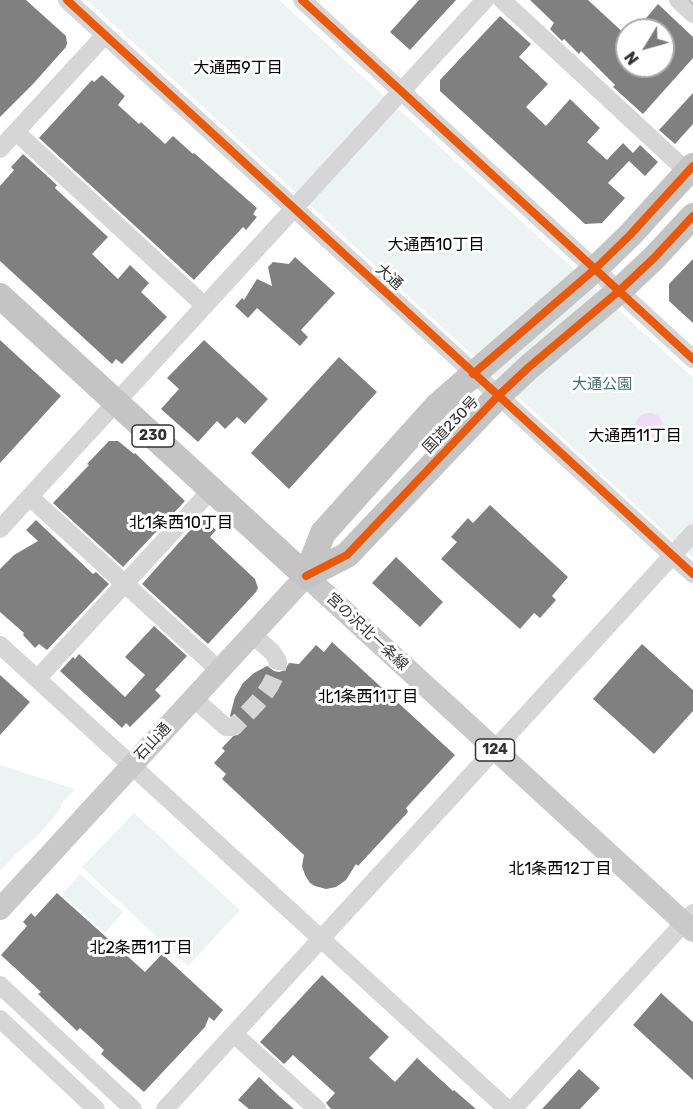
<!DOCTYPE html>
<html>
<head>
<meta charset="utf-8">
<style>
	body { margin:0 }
	#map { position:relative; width:693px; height:1109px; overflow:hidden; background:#fff; font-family:Rubik,sans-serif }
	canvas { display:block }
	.north { position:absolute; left:615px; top:18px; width:60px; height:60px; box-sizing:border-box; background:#fff; border:2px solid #adadad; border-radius:50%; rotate:233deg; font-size:16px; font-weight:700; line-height:24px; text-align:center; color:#323232 }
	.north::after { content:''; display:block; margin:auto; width:21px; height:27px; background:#7a7a7a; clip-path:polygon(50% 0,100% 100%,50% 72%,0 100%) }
</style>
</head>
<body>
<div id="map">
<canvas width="693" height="1109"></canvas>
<div class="north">N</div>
</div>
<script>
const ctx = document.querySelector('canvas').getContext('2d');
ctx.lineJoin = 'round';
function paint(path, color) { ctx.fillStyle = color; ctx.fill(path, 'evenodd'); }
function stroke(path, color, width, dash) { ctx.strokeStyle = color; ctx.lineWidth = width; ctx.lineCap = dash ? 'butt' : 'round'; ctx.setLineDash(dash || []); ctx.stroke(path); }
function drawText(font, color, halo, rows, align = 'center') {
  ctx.font = font + ' Rubik,"Noto Sans JP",sans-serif'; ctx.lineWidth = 6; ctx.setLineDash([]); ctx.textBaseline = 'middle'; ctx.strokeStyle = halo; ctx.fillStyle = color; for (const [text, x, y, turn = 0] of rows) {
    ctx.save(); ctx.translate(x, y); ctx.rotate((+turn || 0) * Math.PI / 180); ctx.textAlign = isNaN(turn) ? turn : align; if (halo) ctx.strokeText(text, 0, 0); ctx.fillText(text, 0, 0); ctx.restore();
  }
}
paint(new Path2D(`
	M87,0H279L693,378V558Z
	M0,765L75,789L62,803L60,810L35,838L19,851L0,871Z
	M134,813L240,910L188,966L82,867Z
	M80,874L123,912L105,933L62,894Z`), '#ebf3f3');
paint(new Path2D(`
	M635 427a14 14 0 1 1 28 0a14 14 0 1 1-28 0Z`), '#f0dcf4');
paint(new Path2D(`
	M0,0H26L66,36L67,43L66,47L33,84L0,117Z
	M419,0H456L410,50L390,32Z
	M530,0H588L627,36V66H663V30H636L658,4L693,37V58L643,114L613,87L615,85L581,51L579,54L564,39L562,41L550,29L554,23Z
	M500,16L531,44L519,57L548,84L526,107L546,126L570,99L600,128L587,142L607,160L623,143L633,153L640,145L658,162L645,176L629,161L608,183L625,198L602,223L585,224L440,91V80Z
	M102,75L125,96L118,105L139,124L141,122L165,144L173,136L193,154L194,153L257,208L253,214L257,217L246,230L243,227L194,280L39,138L92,80L94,82Z
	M693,93V124L675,144L659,130Z
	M23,154L57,185L55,188L108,237L92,254L118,279L130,265L149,283L141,292L167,317L122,364L116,359L112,364L0,261V186L14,170L11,167Z
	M295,257L335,293L301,330L308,337L300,346L257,308L248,318L235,306L242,298L244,300L257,279L272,286L268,267L273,262L289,264Z
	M693,259V323L669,301V284Z
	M0,340L61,396L0,463Z
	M204,340L268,399L245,424L237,417L225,429L217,421L198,442L161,409L179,389L167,378Z
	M339,357L377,392L289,489L251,453Z
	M109,441H118L134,454L135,453L185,501L123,567L53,503L89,465L87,464Z
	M490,505L568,577L552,596L556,600L540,618L534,613L520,629L441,559L457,542L451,537L468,518L473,523Z
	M202,517L216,530L210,537L255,579L258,588L256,592L208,644L142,584Z
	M36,520L93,574L96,572L109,584L47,650L39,644L35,648L23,635L24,633L0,612V569L14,555L38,541L26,530Z
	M396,557L443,602L420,627L372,583Z
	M154,626L187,656L155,690L161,696L130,727L126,723L122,728L60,671L73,657L75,659L79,654L125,697L145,675L125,657Z
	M332,642L455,755L406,808L408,812L358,866L356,864L346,880L336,887L326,889L315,886L310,883L305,875L302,866L304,855L222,779L226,774L214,763L225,751L222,748L235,734L237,730L236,723L230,716L231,712L235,697L243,683L254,673L267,666L274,671L279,672L285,670L289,663L299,664L316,645L324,652Z
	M642,644L693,690V711L654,754L593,699Z
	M0,675L30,702L0,735Z
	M57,893L145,972L162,954L223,1010L214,1021L209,1017L205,1027L144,1092L101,1054L104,1050L80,1028L77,1031L38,994L41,992L1,955L27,926L23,922L31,913L35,917Z
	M322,975L389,1037L369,1058L395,1082L417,1058L453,1091L454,1090L476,1109H331L326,1103L335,1093L293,1055L284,1064L260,1042Z
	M661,993L693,1022V1080L633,1025Z
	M579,1069L600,1088L580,1109H542Z
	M259,1077L280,1097L294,1109H249L238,1100Z`), '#808080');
stroke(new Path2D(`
	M226,727H234C251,708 277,688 278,661`), '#d6d6d6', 18, [18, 9]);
stroke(new Path2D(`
	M67,0L693,574
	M302,0L693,359
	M502,0L693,177
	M678,0L693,14
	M16,132L205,306
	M0,149L105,35
	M30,497L219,670
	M0,529L485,0
	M252,634L272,652L278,661
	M0,645L507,1109
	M37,679L212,489
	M193,698L226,727
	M0,985L133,1109
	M0,1019L96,1109
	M234,1034L317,1109
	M165,1109L693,533
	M513,1109L693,913`), '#d6d6d6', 18);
stroke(new Path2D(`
	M0,909L306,576L693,931`), '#c9c9c9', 22);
stroke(new Path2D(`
	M0,296L306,576
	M306,576L323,533L438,405L595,269L630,235L693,166
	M306,576L347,555L498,396L529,367L619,291L654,258L693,216`), '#c4c4c4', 26);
stroke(new Path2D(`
	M689,0L693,4`), '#bebebe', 1.5);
stroke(new Path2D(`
	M67,0L693,574
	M302,0L693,359
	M473,374L595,269L630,235L693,166
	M306,576L347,555L498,396L529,367L619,291L654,258L693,216`), '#e8590c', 8);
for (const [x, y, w] of [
	[153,436,42],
	[495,750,39]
]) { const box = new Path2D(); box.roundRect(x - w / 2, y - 11, w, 22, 4.5); ctx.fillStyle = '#fff'; ctx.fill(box); stroke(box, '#323232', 1.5); }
drawText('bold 14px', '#323232', null, [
	["230",153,436],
	["124",495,750]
]);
drawText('15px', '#323232', '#fff', [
	["大通",389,277,42],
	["国道230号",451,425,-46],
	["宮の沢北一条線",367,632,43],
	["石山通",153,742,-47]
]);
drawText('15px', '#3d7071', '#fff', [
	["大通公園",602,385]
]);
drawText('16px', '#000', '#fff', [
	["大通西9丁目",238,68],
	["大通西10丁目",436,245],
	["大通西11丁目",635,436],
	["北1条西10丁目",181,523],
	["北1条西11丁目",368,697],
	["北1条西12丁目",560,869],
	["北2条西11丁目",141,948]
]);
</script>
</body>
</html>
